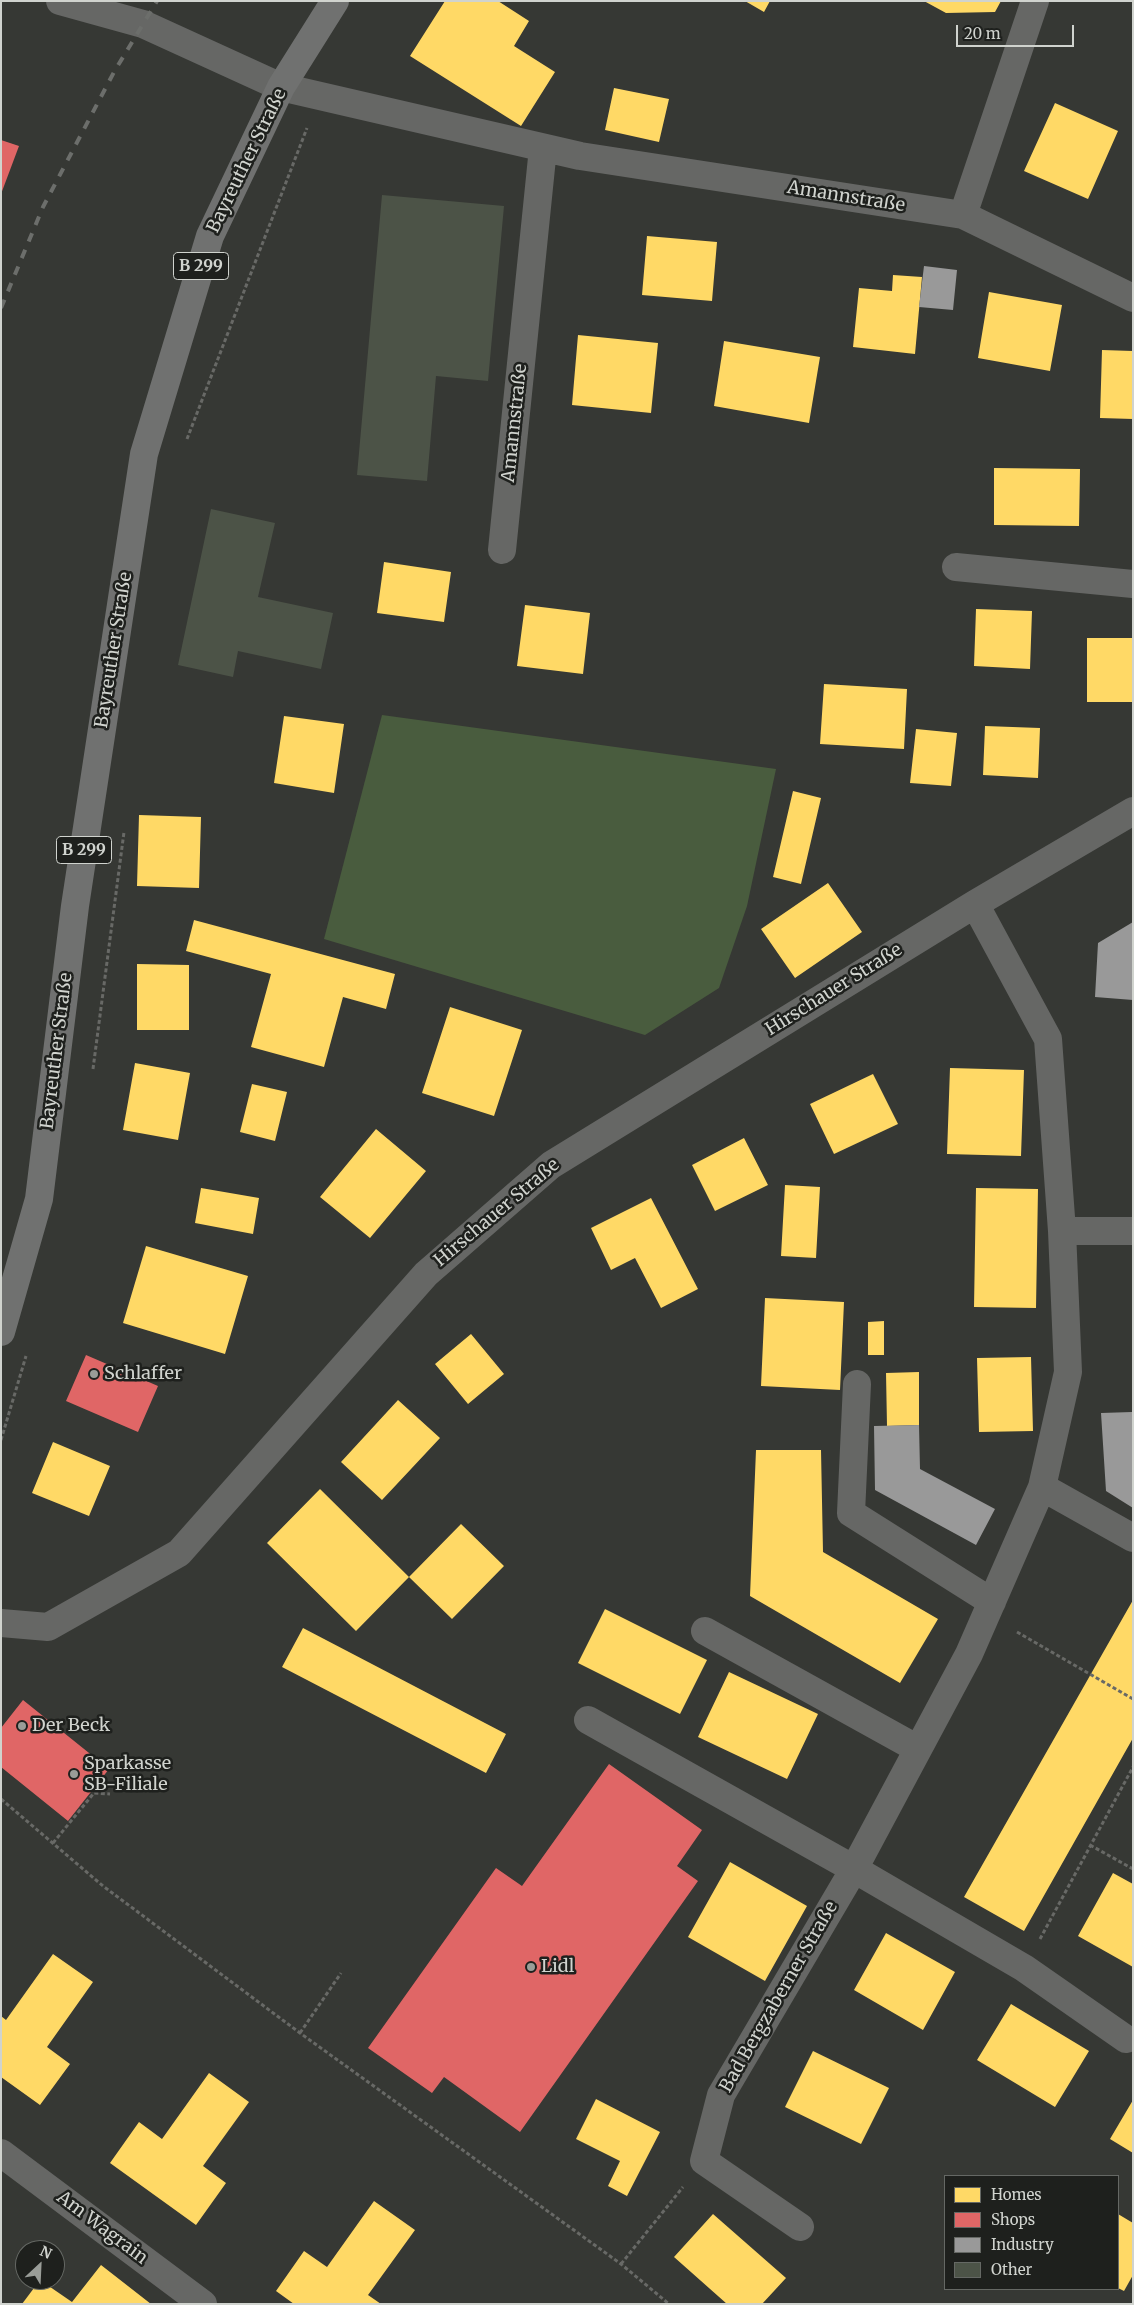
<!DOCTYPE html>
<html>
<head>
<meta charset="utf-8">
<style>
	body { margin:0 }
	#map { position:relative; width:1134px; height:2305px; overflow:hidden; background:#363834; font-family:Merriweather,serif }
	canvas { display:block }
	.frame { position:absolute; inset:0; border:2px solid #d0d3ce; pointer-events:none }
	.legend { position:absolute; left:944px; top:2175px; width:175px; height:115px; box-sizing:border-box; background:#1e201d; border:1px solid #656864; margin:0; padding:6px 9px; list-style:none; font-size:15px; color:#d0d3ce }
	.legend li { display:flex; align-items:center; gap:10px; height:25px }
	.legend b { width:25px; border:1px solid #656864 }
	.north { position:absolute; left:15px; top:2240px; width:50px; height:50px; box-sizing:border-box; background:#1e201d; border:1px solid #656864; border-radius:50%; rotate:25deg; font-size:14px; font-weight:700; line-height:20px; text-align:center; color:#d0d3ce }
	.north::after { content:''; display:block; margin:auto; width:18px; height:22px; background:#9a9d98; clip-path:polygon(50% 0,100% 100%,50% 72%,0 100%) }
	.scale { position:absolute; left:956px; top:25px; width:118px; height:22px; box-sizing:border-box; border:2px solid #d0d3ce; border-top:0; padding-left:6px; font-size:15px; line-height:18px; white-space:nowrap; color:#d0d3ce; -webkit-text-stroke:4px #1e201d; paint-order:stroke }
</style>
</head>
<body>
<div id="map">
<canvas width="1134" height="2305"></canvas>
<div class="frame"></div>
<ul class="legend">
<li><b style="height:14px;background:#ffd966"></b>Homes</li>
<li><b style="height:14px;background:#e06666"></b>Shops</li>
<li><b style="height:14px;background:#999"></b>Industry</li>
<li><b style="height:14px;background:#4c5347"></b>Other</li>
</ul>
<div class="north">N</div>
<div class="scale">20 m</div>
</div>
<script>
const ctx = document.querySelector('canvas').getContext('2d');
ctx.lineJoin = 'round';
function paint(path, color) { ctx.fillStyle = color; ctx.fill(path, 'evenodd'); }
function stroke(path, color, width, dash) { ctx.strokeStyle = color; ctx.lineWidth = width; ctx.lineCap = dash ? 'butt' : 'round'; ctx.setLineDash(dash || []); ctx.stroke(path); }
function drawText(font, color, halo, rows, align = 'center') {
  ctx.font = font + ' Merriweather,serif'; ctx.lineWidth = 5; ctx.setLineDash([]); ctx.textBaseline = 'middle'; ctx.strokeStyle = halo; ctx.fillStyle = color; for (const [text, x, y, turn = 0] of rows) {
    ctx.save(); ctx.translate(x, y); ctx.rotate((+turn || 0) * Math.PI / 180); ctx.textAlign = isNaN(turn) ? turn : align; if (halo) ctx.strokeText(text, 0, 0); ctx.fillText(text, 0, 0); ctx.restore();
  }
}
paint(new Path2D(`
	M382,715L776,769L747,906L719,988L645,1035L324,939Z`), '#495c3e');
paint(new Path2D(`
	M445,1H498L529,21L514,46L555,72L521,126L410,56Z
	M745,1H770L764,12Z
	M924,1H1001L995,12L946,13Z
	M614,88L669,99L659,142L605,130Z
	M1055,103L1118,131L1088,199L1024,171Z
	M647,236L717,242L712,301L642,295Z
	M893,275L922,277L915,354L853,347L859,288L892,291Z
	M989,292L1062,305L1050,371L978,358Z
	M578,335L658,343L651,413L572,405Z
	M724,341L820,357L809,423L714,406Z
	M1102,350L1133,351V419L1100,418Z
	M994,468L1080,469L1079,526L994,525Z
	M384,562L451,572L444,622L377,613Z
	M525,605L590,613L583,674L517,666Z
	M976,609L1032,611L1030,669L974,666Z
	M1087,638H1133V702H1087Z
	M824,684L907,689L904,749L820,744Z
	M284,716L344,724L334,793L274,783Z
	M985,726L1040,728L1038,778L983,775Z
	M916,729L957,733L951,786L910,783Z
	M793,791L821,798L801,884L773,877Z
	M139,815L201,817L199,888L137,886Z
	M828,883L862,932L795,978L761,929Z
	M194,920L395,974L386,1009L343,997L324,1067L251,1047L271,974L186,951Z
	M137,964L189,965V1030H137Z
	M450,1007L522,1030L494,1116L422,1093Z
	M135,1063L190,1073L178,1140L123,1130Z
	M950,1068L1024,1070L1021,1156L947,1154Z
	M873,1074L898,1124L834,1154L810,1104Z
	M252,1084L287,1092L275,1141L240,1132Z
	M376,1129L426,1171L370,1238L320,1197Z
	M744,1138L768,1185L715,1211L692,1165Z
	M785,1185L820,1187L816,1258L781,1256Z
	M201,1188L259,1198L253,1234L195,1223Z
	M976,1188L1038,1189L1036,1308L974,1307Z
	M651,1198L698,1289L661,1308L635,1258L611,1270L591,1228Z
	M146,1246L248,1276L225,1354L123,1323Z
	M765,1298L844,1302L840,1390L761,1386Z
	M884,1321V1355H868V1322Z
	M471,1334L504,1374L468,1404L435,1364Z
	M1031,1357L1033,1431L979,1432L977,1358Z
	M919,1372V1425L887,1426L886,1373Z
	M398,1400L440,1438L382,1500L341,1462Z
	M53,1442L110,1466L89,1516L32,1493Z
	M756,1450H821L823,1552L938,1619L900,1683L750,1596Z
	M320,1489L409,1577L356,1631L267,1543Z
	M461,1524L504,1566L452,1619L409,1577Z
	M1133,1600V1738L1024,1931L964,1897Z
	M605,1609L707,1660L680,1714L578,1663Z
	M303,1628L506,1734L486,1773L282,1667Z
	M729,1672L818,1714L787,1779L698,1737Z
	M730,1862L807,1906L765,1981L688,1937Z
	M1113,1873L1133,1884V1967L1078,1936Z
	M886,1933L955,1972L923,2030L854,1990Z
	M53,1954L93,1982L47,2047L70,2064L40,2105L1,2077V2016L6,2020Z
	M1011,2004L1089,2051L1055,2107L977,2060Z
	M813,2051L889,2088L861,2144L785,2107Z
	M209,2073L249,2102L203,2166L226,2183L196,2225L110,2163L139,2122L162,2139Z
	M596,2099L660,2132L627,2196L608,2186L620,2161L576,2139Z
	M1133,2100V2153L1110,2139Z
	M374,2201L415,2230L368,2295L381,2304H294L276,2291L304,2251L327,2267Z
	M713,2214L786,2278L762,2304H727L674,2257Z
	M1118,2214L1133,2223V2275L1124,2291L1118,2288Z
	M101,2265L151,2304H22L40,2280L72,2302Z`), '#ffd966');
paint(new Path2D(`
	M1,140L19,146L1,194Z
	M86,1355L158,1386L138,1432L66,1401Z
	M23,1700L109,1769L68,1821L1,1767V1728Z
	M609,1764L702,1830L677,1866L698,1881L520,2132L444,2077L432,2093L368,2048L496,1868L522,1886Z`), '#e06666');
paint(new Path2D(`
	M924,266L957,270L953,310L919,307Z
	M1133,922V1000L1095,997L1098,943Z
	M1132,1412L1133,1421V1508L1106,1491L1101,1413Z
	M919,1425L920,1469L995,1509L976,1545L875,1490L874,1426Z`), '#999');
paint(new Path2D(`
	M382,195L504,206L488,381L436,376L427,481L357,475Z
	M211,509L275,523L258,597L333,613L321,669L238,651L233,677L178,665Z`), '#4c5347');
stroke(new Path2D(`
	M187,439L307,128
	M93,1069L124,832
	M1,1440L26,1356
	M1017,1632L1133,1699
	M1,1799L103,1886L300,2033L621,2264L669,2304
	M53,1843L94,1793L110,1794
	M1090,1845L1133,1869
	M1040,1939L1133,1767
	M300,2033L341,1973
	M621,2264L683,2187`), '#686966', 3, [4, 2.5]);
stroke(new Path2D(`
	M60,1L143,24L281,87L580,156L963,215L1133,298
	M963,215L1035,1
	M502,550L543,148
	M956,567L1133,584
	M1062,1231H1133
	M857,1384L851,1513L992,1602
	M1042,1487L1133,1538
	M1,1623L48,1627L179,1553L426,1274L551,1165L975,904L1133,811
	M705,1631L918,1749
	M588,1720L854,1869L1024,1968L1126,2039
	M1,2153L203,2304
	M800,2227L704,2161L721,2095L854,1869L969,1654L1042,1487L1068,1372L1062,1231L1048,1039L975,904`), '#666765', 28);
stroke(new Path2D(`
	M1,1332L39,1199L75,906L144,454L210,236L281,87L335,1`), '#707170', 28);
stroke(new Path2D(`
	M1,308L43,207L114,72L157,1`), '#6c6e6b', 4, [9, 9]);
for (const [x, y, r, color] of [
	[94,1374,5,"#9a9d98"],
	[22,1726,5,"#9a9d98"],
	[74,1774,5,"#9a9d98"],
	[531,1967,5,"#9a9d98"]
]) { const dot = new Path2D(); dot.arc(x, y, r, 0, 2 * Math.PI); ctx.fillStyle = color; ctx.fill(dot); stroke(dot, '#1e201d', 2); }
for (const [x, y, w] of [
	[201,266,55],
	[84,850,55]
]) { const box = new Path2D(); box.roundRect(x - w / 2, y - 13.5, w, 27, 4); ctx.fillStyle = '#1e201d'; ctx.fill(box); stroke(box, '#d0d3ce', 1); }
drawText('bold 16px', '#d0d3ce', null, [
	["B 299",201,266],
	["B 299",84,850]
]);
drawText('18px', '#d0d3ce', '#1e201d', [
	["Bayreuther Straße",247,161,-64],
	["Amannstraße",846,197,9],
	["Amannstraße",515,423,-84],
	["Bayreuther Straße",114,650,-81],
	["Hirschauer Straße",834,990,-32],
	["Bayreuther Straße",57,1051,-83],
	["Hirschauer Straße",497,1213,-40],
	["Bad Bergzaberner Straße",779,1997,-60],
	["Am Wagrain",102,2228,37]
]);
drawText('18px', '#d0d3ce', '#1e201d', [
	["Schlaffer",104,1374],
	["Der Beck",32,1726],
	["Sparkasse",84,1764],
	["SB-Filiale",84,1785],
	["Lidl",541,1967]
], 'left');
</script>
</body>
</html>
